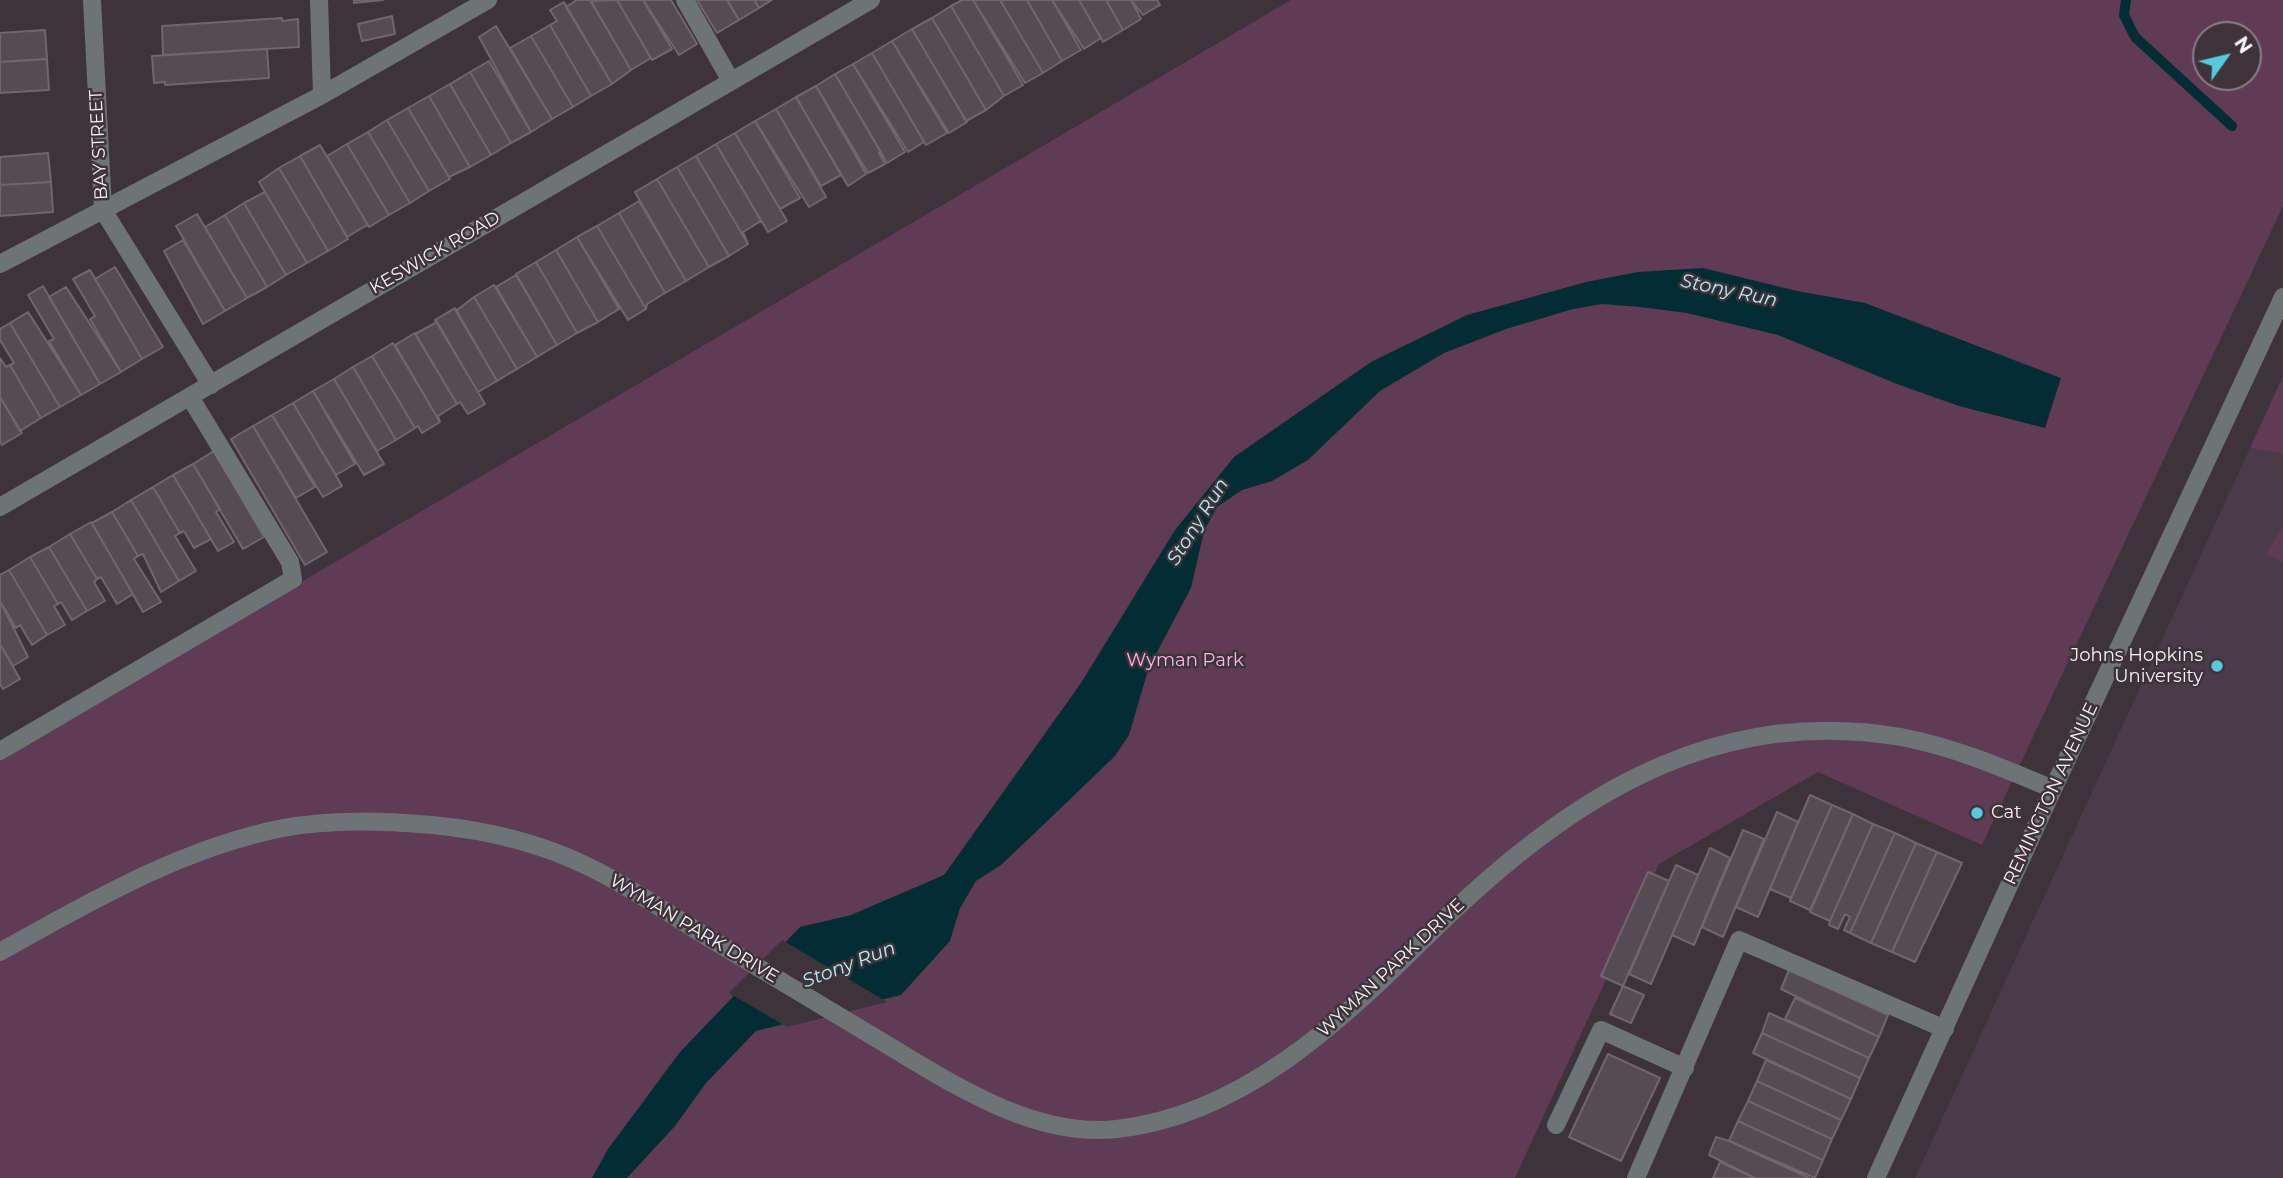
<!DOCTYPE html>
<html>
<head>
<meta charset="utf-8">
<style>
	body { margin:0 }
	#map { position:relative; width:2283px; height:1178px; overflow:hidden; background:#3e333a; font-family:Montserrat,sans-serif }
	canvas { display:block }
	.north { position:absolute; left:2192px; top:21px; width:70px; height:70px; box-sizing:border-box; background:#3e333a; border:2px solid #887f85; border-radius:50%; rotate:56deg; font-size:19px; font-weight:700; line-height:28px; text-align:center; color:#f8f1f5 }
	.north::after { content:''; display:block; margin:auto; width:24px; height:32px; background:#54cadc; clip-path:polygon(50% 0,100% 100%,50% 72%,0 100%) }
</style>
</head>
<body>
<div id="map">
<canvas width="2283" height="1178"></canvas>
<div class="north">N</div>
</div>
<script>
const ctx = document.querySelector('canvas').getContext('2d');
ctx.lineJoin = 'round';
function paint(path, color) { ctx.fillStyle = color; ctx.fill(path, 'evenodd'); }
function stroke(path, color, width, dash) { ctx.strokeStyle = color; ctx.lineWidth = width; ctx.lineCap = dash ? 'butt' : 'round'; ctx.setLineDash(dash || []); ctx.stroke(path); }
function drawText(font, color, halo, rows, align = 'center') {
  ctx.font = font + ' Montserrat,sans-serif'; ctx.lineWidth = 5; ctx.setLineDash([]); ctx.textBaseline = 'middle'; ctx.strokeStyle = halo; ctx.fillStyle = color; for (const [text, x, y, turn = 0] of rows) {
    ctx.save(); ctx.translate(x, y); ctx.rotate((+turn || 0) * Math.PI / 180); ctx.textAlign = isNaN(turn) ? turn : align; if (halo) ctx.strokeText(text, 0, 0); ctx.fillText(text, 0, 0); ctx.restore();
  }
}
paint(new Path2D(`
	M2250,448L2283,454V1178H1915Z`), '#4b3b46');
paint(new Path2D(`
	M1291,0H2283V206L1982,845L1818,772L1659,864L1515,1178H0V759ZM2206,35H2248V77H2206Z
	M2283,376V454L2250,448Z
	M2283,527V562L2266,554Z`), '#5f3b55');
paint(new Path2D(`
	M1703,268L1797,291L1865,303L2061,378L2045,428L1959,406L1897,384L1778,335L1687,313L1640,307L1602,304L1573,309L1506,329L1444,353L1380,391L1308,460L1272,481L1242,490L1217,507L1204,531L1191,588L1149,667L1129,735L1115,756L1039,829L1001,865L976,881L960,908L950,941L901,995L756,1031L706,1083L675,1126L627,1178H592L608,1149L680,1052L800,927L851,915L944,875L1081,683L1175,530L1234,457L1371,362L1467,315L1586,282L1638,272Z`), '#042d33');
paint(new Path2D(`
	M782,940L887,1002L787,1027L729,993Z`), '#3e333a');
stroke(new Path2D(`
	M2126,0L2124,15L2135,37L2232,126`), '#042d33', 10);
const building = new Path2D(`
	M354,0H383L354,3Z
	M577,0H590L631,70L612,84L566,7Z
	M617,0L651,58L631,70L591,1Z
	M617,0H643L672,49L652,60Z
	M643,0H671L697,44L679,55Z
	M697,0H727L739,20L717,33Z
	M727,0H754L759,8L739,20Z
	M754,0H772L759,8Z
	M962,0H973L1023,85L1004,96L951,6Z
	M973,0H1000L1043,73L1025,83Z
	M1000,0H1027L1062,61L1043,73Z
	M1027,0H1052L1081,50L1062,61Z
	M1052,0H1079L1101,38L1084,49Z
	M1079,0H1106L1123,30L1103,42Z
	M1106,0H1131L1141,19L1123,30Z
	M1131,0H1157L1160,5L1143,15Z
	M564,2L612,84L591,96L550,25L557,21L550,10Z
	M951,6L1004,96L986,110L932,18Z
	M392,16L395,34L362,41L358,24Z
	M282,18V21L298,19L299,47L163,55L162,26Z
	M932,18L986,110L966,121L912,29Z
	M550,25L591,96L573,107L531,36Z
	M496,26L552,119L531,132L479,37Z
	M912,29L967,122L949,133L892,41Z
	M45,30L47,59L0,62V33Z
	M531,36L573,107L552,119L510,48Z
	M892,41L947,133L926,145L872,53Z
	M267,49L269,78L165,85V82L154,83L152,56Z
	M872,53L924,142L908,152L853,64Z
	M47,59L49,90L0,93V62Z
	M489,61L531,132L511,143L470,72Z
	M853,64L905,152L887,163L835,74Z
	M470,72L511,143L491,155L450,84Z
	M835,74L881,152L879,153L885,164L868,173L816,86Z
	M450,84L491,155L470,167L429,96Z
	M816,86L866,174L848,186L796,97Z
	M429,96L470,167L449,177L408,108Z
	M796,97L841,175L821,186L776,109Z
	M408,108L450,179L429,191L387,120Z
	M776,109L826,197L809,207L755,121Z
	M387,120L429,191L410,203L368,132Z
	M755,121L800,198L780,209L735,133Z
	M368,132L410,203L389,215L347,144Z
	M735,133L787,221L768,232L716,144Z
	M347,144L389,215L369,227L327,156Z
	M716,144L761,221L743,232L748,244L696,156Z
	M320,145L369,227L367,225L347,237L300,156Z
	M48,153L51,182L0,185V157Z
	M300,156L348,239L328,251L279,168Z
	M696,156L748,244L729,256L677,167Z
	M677,167L729,256L709,267L657,179Z
	M279,168L328,251L307,263L259,182Z
	M657,179L709,267L686,281L635,192Z
	M51,182L53,212L0,216V185Z
	M265,192L307,263L286,275L244,203Z
	M639,201L686,281L665,293L619,213Z
	M244,203L286,275L267,287L225,215Z
	M619,213L665,293L647,304L646,309L597,226Z
	M197,214L247,298L225,311L176,226Z
	M225,215L267,287L247,298L205,227Z
	M597,226L646,309L628,320L577,237Z
	M577,237L619,309L598,322L556,250Z
	M183,240L225,311L203,324L164,251Z
	M556,250L598,322L577,333L536,262Z
	M536,262L577,333L557,345L516,274Z
	M115,267L163,347L142,359L95,279Z
	M90,270L142,359L121,372L90,319L95,316L73,279Z
	M516,275L557,345L537,357L496,287Z
	M494,285L537,357L517,369L474,297Z
	M43,286L100,384L81,395L49,341L54,339L28,295Z
	M66,287L121,372L100,384L49,297Z
	M474,297L517,369L497,381L456,311Z
	M455,308L497,381L478,392L435,320Z
	M28,312L81,395L60,407L10,323Z
	M437,322L485,404L468,414L460,402L457,404L415,334Z
	M10,323L60,407L41,418L10,365L14,363L0,340V329Z
	M415,333L457,404L438,416L440,422L395,345Z
	M393,343L440,422L422,433L418,426L415,428L372,356Z
	M372,356L415,428L396,440L353,367Z
	M0,358L6,367L10,365L41,418L20,431L0,397Z
	M353,367L396,440L377,451L334,379Z
	M334,379L384,464L364,475L313,391Z
	M313,391L355,464L336,475L293,403Z
	M0,397L22,433L2,445L0,441Z
	M293,403L342,486L323,497L272,415Z
	M272,415L315,487L296,498L253,426Z
	M253,426L327,552L305,565L231,439Z
	M214,451L264,537L243,549L193,464Z
	M193,464L220,509L216,512L234,542L218,551L173,475Z
	M173,475L211,539L194,548L184,531L180,533L153,487Z
	M153,487L180,533L175,536L196,571L179,581L131,500Z
	M131,500L179,581L161,592L143,554L138,556L112,512Z
	M112,512L138,556L134,559L161,602L143,612L92,523Z
	M91,522L133,594L117,604L101,577L97,579L70,534Z
	M70,534L97,579L94,582L105,601L87,611L49,547Z
	M49,547L87,611L72,620L61,602L58,604L30,557Z
	M30,557L58,604L54,606L65,625L47,635L9,570Z
	M9,570L47,635L32,645L20,625L16,628L0,601V575Z
	M0,601L28,657L13,666L0,644Z
	M0,644L20,679L3,689L0,684Z
	M1810,795L1832,805L1791,898L1770,889Z
	M1832,805L1853,814L1810,910L1790,901Z
	M1777,812L1798,822L1758,917L1736,907Z
	M1853,814L1873,824L1830,921L1810,912Z
	M1873,824L1895,833L1850,933L1844,930L1850,917L1845,914L1838,929L1829,925L1830,921Z
	M1743,830L1764,839L1723,937L1702,927Z
	M1895,833L1916,843L1871,943L1850,933Z
	M1916,843L1937,852L1892,952L1871,943Z
	M1710,848L1730,858L1694,945L1672,935Z
	M1937,852L1962,863L1915,962L1892,952Z
	M1676,865L1698,875L1651,984L1629,974Z
	M1648,872L1669,881L1623,986L1601,976Z
	M1789,970L1888,1015L1879,1037L1781,989Z
	M1623,986L1644,995L1631,1023L1610,1014Z
	M1795,998L1879,1037L1869,1058L1785,1019Z
	M1769,1013L1869,1058L1860,1078L1762,1033Z
	M1762,1033L1860,1078L1851,1099L1753,1053Z
	M1608,1054L1660,1078L1621,1161L1569,1137Z
	M1766,1060L1851,1099L1841,1120L1757,1081Z
	M1757,1081L1841,1120L1832,1139L1748,1101Z
	M1748,1101L1832,1139L1823,1160L1738,1121Z
	M1738,1121L1823,1160L1815,1178L1729,1141Z
	M1716,1137L1729,1141L1809,1178H1755L1709,1155Z
	M1720,1162L1755,1178H1713Z`);
paint(building, '#564b52');
stroke(building, '#72656e', 2);
stroke(new Path2D(`
	M92,0L103,210L211,385
	M319,0L322,95
	M685,0L731,81
	M0,264L322,95L488,0
	M0,507L871,0
	M0,751L293,579L290,562L190,397
	M0,952C89,902 182,848 283,828C333,819 383,821 432,825C485,830 540,843 587,866C625,884 660,908 696,930C762,969 828,1009 894,1049C959,1088 1037,1138 1117,1129C1242,1115 1339,1023 1424,939C1557,808 1703,703 1901,737C1954,747 2003,768 2053,789
	M1556,1125L1601,1030L1685,1068
	M1636,1178L1739,940L1945,1029
	M1876,1178L2053,789L2283,297`), '#6d7475', 18);
for (const [x, y, r, color] of [
	[2217,666,7,"#54cadc"],
	[1977,813,7,"#54cadc"]
]) { const dot = new Path2D(); dot.arc(x, y, r, 0, 2 * Math.PI); ctx.fillStyle = color; ctx.fill(dot); stroke(dot, '#3e333a', 2.5); }
drawText('18px', '#f8f1f5', '#3e333a', [
	["BAY STREET",99,145,-93],
	["KESWICK ROAD",435,253,-30],
	["REMINGTON AVENUE",2051,794,-65],
	["WYMAN PARK DRIVE",694,929,31],
	["WYMAN PARK DRIVE",1391,968,-43]
]);
drawText('18px', '#f8f1f5', '#3e333a', [
	["Johns Hopkins",2203,656],
	["University",2203,677],
	["Cat",1991,813,"left"]
], 'right');
drawText('18px', '#fcb6e8', '#3e333a', [
	["Wyman Park",1185,661]
]);
drawText('italic 19px', '#b3eef8', '#3e333a', [
	["Stony Run",1729,291,12],
	["Stony Run",1198,522,-58],
	["Stony Run",849,965,-21]
]);
</script>
</body>
</html>
